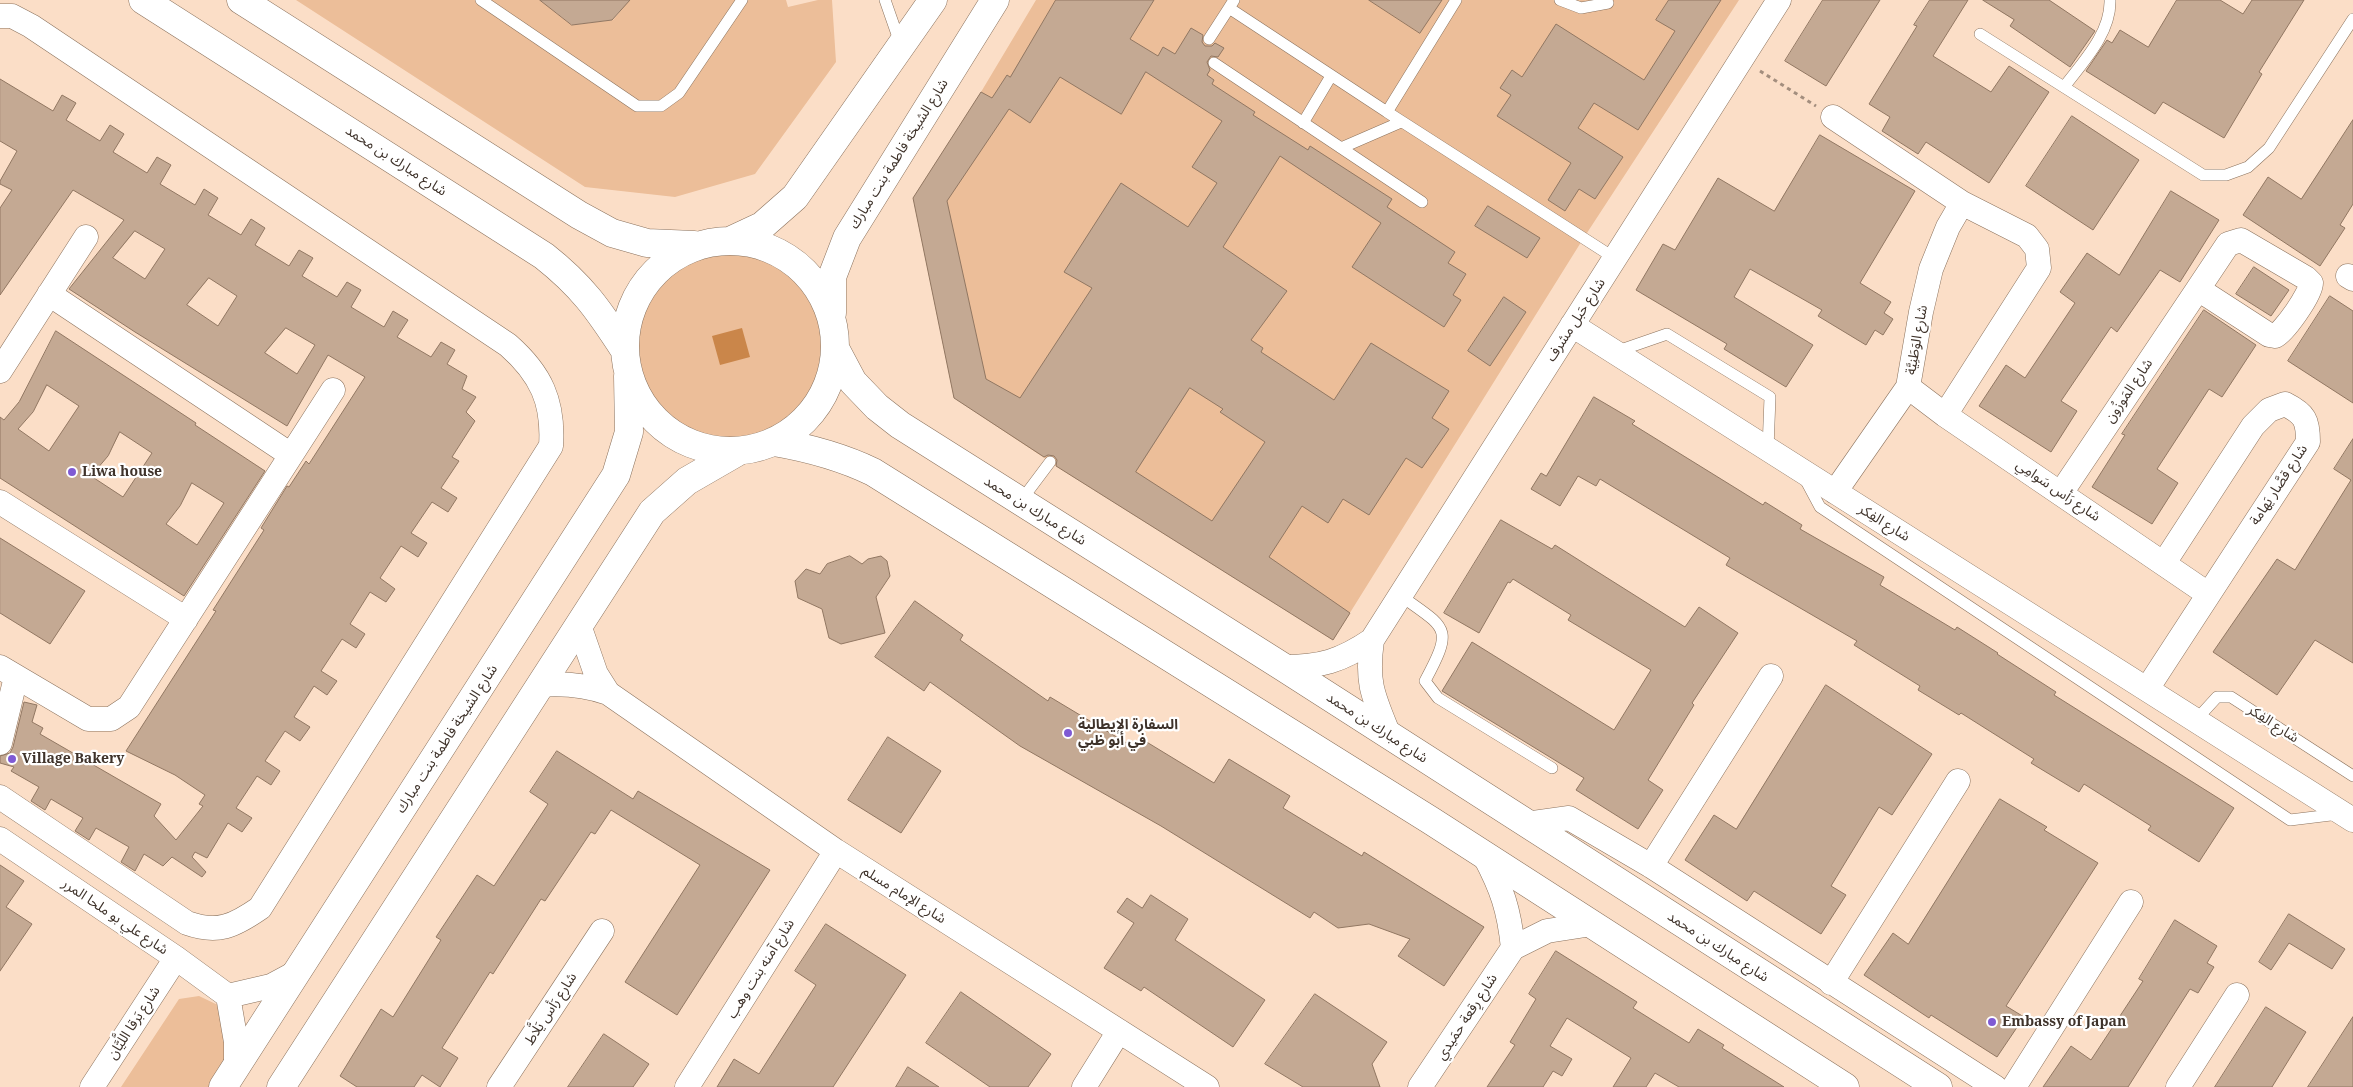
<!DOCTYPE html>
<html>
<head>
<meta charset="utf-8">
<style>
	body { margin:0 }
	canvas { display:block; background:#fbdec7 }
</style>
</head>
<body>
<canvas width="2353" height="1087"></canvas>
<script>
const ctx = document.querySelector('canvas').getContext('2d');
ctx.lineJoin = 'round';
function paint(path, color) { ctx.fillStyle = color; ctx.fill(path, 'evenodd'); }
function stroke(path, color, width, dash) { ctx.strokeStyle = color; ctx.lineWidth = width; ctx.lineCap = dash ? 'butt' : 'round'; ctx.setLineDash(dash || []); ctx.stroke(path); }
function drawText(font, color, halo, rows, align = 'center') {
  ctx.font = font + ' "Noto Serif","Noto Sans Arabic",serif'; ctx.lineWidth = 4.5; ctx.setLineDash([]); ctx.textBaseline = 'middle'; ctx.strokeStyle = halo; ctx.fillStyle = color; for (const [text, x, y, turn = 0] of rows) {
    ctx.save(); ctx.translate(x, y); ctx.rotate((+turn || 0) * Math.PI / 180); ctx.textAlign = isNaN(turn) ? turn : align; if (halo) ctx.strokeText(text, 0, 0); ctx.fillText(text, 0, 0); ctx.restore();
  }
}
paint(new Path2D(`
	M296,0H552L554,11L572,25L613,20L623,8L618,0H786L788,7L818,0H832L836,62L755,174L675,197L585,187Z
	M1036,0H1739L1583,239L1333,640L1070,475L954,398L913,198L981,92Z
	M638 346a92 92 0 1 1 184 0a92 92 0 1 1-184 0Z
	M199,996L220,1006L233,1060L215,1087H121L179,999Z`), '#ecbe99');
paint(new Path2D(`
	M742,328L750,357L720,365L712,336Z`), '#ca864a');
const building = new Path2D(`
	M540,0H630L612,20L572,25Z
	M1056,0H1154L1130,39L1158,56L1163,47L1175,54L1191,28L1203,35L1202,42L1205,46H1212L1215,43L1224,48L1218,57L1211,56L1207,62L1210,70L1207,75L1214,80L1212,84L1255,112L1253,115L1308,150L1310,146L1392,199L1387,207L1455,252L1448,263L1466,274L1453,295L1461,300L1444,327L1352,267L1381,223L1280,156L1223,247L1287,291L1251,340L1263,348L1261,352L1334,400L1371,343L1449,391L1432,418L1449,429L1422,468L1406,458L1369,515L1343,499L1328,523L1302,506L1269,557L1350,613L1333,640L1056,466L1057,460L1054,456L1048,455L1044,457L954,398L913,198L981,92L992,98L1007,75L1010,77ZM1146,72L1222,121L1192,167L1217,183L1188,227L1121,183L1064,272L1092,288L1020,398L986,379L947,201L1009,109L1030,123L1060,77L1121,114ZM1190,388L1223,409L1220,412L1265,442L1212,521L1136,472Z
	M1369,0H1442L1420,33Z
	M1669,0H1721L1638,130L1594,103L1578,128L1623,157L1595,199L1579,189L1565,211L1548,200L1571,163L1497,116L1511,95L1500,88L1512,70L1522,77L1556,24L1644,80L1675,31L1656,20Z
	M1823,0H1880L1826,86L1785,61Z
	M1930,0H1968L1933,56L1991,92L2009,66L2049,92L1989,183L1926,142L1918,154L1882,131L1890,117L1869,104L1917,26L1914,25Z
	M1983,0H2049L2095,31L2070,67L2010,26L2014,20Z
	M2177,0H2220L2243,14L2252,0H2304L2259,72L2262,74L2224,138L2163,102L2155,114L2086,71L2107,40L2112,43L2120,30L2148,47Z
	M0,79L53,111L62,95L76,103L66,120L100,141L110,125L124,134L113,152L147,173L157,157L171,165L160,184L195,205L204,189L218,198L208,215L241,235L251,219L265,228L255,245L289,266L299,250L313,258L302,276L337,297L347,282L361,290L351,307L384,327L393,311L408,320L397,337L431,357L441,342L455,350L447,364L467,376L462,389L476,397L466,412L475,421L452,457L459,461L441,488L457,498L448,512L432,502L411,533L427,543L418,557L401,546L380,578L395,589L386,602L370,592L350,624L365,634L356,648L342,639L321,671L337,681L327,695L314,686L294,717L310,727L300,741L285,731L265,761L280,771L271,785L257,776L236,808L252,818L242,832L228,823L207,858L195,852L192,857L206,872L202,877L172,857L163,866L144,854L135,871L121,862L129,847L96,828L89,840L75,831L83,818L51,799L45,810L31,801L39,787L11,771L14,767L0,763V756L10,753L13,747L24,702L37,705L32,722L43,728L40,734L161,804L154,816L176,840L203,806L199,804L205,795L175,775L126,751L216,611L213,610L264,530L261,528L287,486L289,487L306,461L309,464L365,377L328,355L287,426L135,332L69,289L124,220L73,190L0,295V208L12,190L0,184V181L17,151L0,141ZM135,231L165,249L145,279L113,258ZM209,278L237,296L218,326L187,305ZM286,328L315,345L297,374L265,353Z
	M2072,116L2139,160L2093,230L2026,186Z
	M2353,120V204L2340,225L2345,228L2320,266L2243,215L2268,177L2301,199Z
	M1820,135L1915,191L1860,283L1891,302L1884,313L1893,319L1883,335L1875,330L1866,345L1818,316L1822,310L1750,269L1734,297L1813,345L1786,387L1724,349L1727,344L1636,290L1663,244L1675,250L1718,178L1774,211Z
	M2171,191L2219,220L2180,282L2160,270L2117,332L2111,327L2061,401L2077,411L2051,452L1979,406L2006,365L2025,378L2075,303L2060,292L2087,253L2119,275Z
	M1488,206L1540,238L1527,258L1475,226Z
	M2254,267L2289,290L2271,316L2236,294Z
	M2330,296L2353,311V403L2288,361Z
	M1504,297L1526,312L1490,366L1468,351Z
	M2204,310L2256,345L2222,397L2209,389L2157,469L2178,483L2152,524L2092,487L2125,435L2122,434Z
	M56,331L196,423L195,425L265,471L184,596L0,478V417L4,420L19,402ZM47,385L79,406L49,451L18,429L33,412ZM120,432L152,453L123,497L91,476L108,456ZM192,483L224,503L197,545L166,524L180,506Z
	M1594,397L1635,421L1632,424L1763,505L1765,502L1802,525L1800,529L1884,577L1880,585L1955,630L1957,627L1998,653L1997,654L2056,692L2054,695L2234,808L2199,862L2148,830L2151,826L2084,784L2079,792L2031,763L2034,759L1961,713L1959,715L1918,690L1920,686L1854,645L1857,641L1726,565L1730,558L1600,479L1596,486L1578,476L1560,506L1531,489L1541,473L1546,476Z
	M2353,439V663L2315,640L2277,695L2213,652L2277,559L2295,570L2351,480L2334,469Z
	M1501,520L1552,549L1555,545L1685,627L1699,607L1738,633L1692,703L1694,705L1648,780L1663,790L1638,829L1576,790L1584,778L1442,691L1472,642L1614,730L1651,670L1568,620L1571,615L1513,579L1510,583L1508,582L1479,633L1444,613Z
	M0,538L85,591L50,644L0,613Z
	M850,556L862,564L868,559L881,556L887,561L890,576L876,597L885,633L841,644L829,638L822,609L798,598L795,581L806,569L820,574L827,564Z
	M915,601L963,635L960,640L1048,701L1050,697L1135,748L1140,738L1214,783L1229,759L1290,796L1283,808L1362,856L1364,852L1484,927L1444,986L1398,956L1410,939L1369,924L1338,928L1314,912L1310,918L1161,826L1020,746L930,682L924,691L875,657Z
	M1826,685L1932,754L1892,815L1879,807L1831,886L1846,895L1821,934L1754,891L1747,901L1685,860L1714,815L1736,829Z
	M888,737L941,771L901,833L848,800Z
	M557,751L633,799L638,791L770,870L677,1015L625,982L700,865L611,810L595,834L591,832L545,901L541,899L493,974L490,972L442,1048L458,1058L440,1087L422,1075L414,1087H357L340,1076L381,1009L393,1017L441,940L436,937L477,875L494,886L548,804L530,792Z
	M2000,799L2047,827L2044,830L2098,863L2006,1006L2024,1017L1997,1057L1931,1015L1929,1018L1864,975L1893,933L1908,944Z
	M0,865L24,881L6,907L32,924L0,971Z
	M1151,895L1188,919L1175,940L1265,1000L1233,1047L1144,987L1141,991L1104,968L1134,923L1117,912L1127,898L1142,908Z
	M2289,914L2345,949L2332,969L2289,943L2271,970L2259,962Z
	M2175,920L2217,946L2207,963L2214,967L2198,993L2190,989L2128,1087H2043L2071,1046L2091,1060L2143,981L2139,979Z
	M826,924L906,975L833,1087H717L734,1059L759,1074L816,985L795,971Z
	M1556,951L1637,1002L1633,1008L1689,1043L1698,1029L1724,1045L1722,1048L1784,1087H1679L1655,1073L1646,1087H1613L1631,1058L1567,1018L1550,1046L1572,1059L1562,1076L1553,1071L1543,1087H1487L1515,1045L1510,1042L1536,999L1529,994Z
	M961,992L1051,1054L1028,1087H990L926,1043Z
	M1315,994L1387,1042L1372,1064L1380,1087H1303L1265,1064Z
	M2266,1007L2306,1032L2272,1087H2215Z
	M2353,1017V1087H2308Z
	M604,1034L649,1064L633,1087H568Z
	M908,1067L939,1087H896Z`);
paint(building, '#c4a993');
stroke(building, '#917762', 1);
const service = new Path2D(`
	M481,0L637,106H661L679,93L742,0
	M885,0L900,43
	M1234,0L1229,8L1387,112
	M1456,0L1387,112L1616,259
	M1560,0L1581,8L1608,3
	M1980,34L2203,175H2226L2248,167L2269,148L2353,19
	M1209,39L1229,8
	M1214,63L1422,202
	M2064,87C2083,62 2111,33 2110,0
	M1303,123L1331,76
	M1341,148L1401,122
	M1615,352L1667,334L1770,397L1768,449
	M1805,479L1820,507L2290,820L2339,814
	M1020,502L1050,462
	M1401,596C1447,629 1454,627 1425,681L1438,698L1552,768
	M2196,720L2217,697H2231L2353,776`);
const minor = new Path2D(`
	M0,16H12L31,26L508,345C541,374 554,402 551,446L260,908C234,926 218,934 187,923L0,797
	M1833,117L1962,203
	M2241,240L2306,278L2311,283C2311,294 2284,332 2275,336L2269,335L2198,289L2228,244Z
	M2348,276L2353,279
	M49,294L291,455
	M1572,325L2353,820
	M0,371L86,237
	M1908,387L1945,415L2208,594
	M1835,492L1908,387L1921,312L1931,269L1948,227L1962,203L2027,236L2037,249L2039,268L1945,415
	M2061,493L2198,289
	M0,502L186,619
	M579,625L596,674L608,693
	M1372,640C1366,683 1373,696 1389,735
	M0,667L88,719H111L129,707L333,390
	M1283,667C1321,667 1341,661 1372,640L1779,0
	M540,685C564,683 585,685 608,693L836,851L1207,1087
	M2147,689L2308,442C2308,420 2305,414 2285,404L2269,410L2253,426L2164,563
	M0,743L16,677
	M1526,824L1569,818L1651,866L1995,1087
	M0,839L176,958L228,996L236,1042V1066
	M1484,855C1502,889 1509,909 1513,948
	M1651,866L1771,676
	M1831,983L1958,781
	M228,996L271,986L297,972
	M92,1087L176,958
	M499,1087L602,931
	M687,1087L836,851
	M1084,1087L1119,1031
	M1420,1087L1513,948L1547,931L1592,924
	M2014,1087L2131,902
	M2178,1087L2237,995`);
const secondary = new Path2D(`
	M143,0L544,256C582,286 598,309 624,349
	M241,0L579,215L612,233L647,243L694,245
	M732,240L762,226L795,197L933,0
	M625 346a105 105 0 1 1 210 0a105 105 0 1 1-210 0Z
	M832,313V277L847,238L995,0
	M836,350L853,382L877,407L900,425L1283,667L1938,1087
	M774,442C809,448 840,456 873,472L1430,820L1845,1087
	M223,1087L616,475L629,432L628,376
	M281,1087L652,512L687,481L739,451`);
stroke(service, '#8b725d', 12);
stroke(minor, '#8b725d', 25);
stroke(secondary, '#8b725d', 29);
stroke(new Path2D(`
	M1760,71L1816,106`), '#a38e7e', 3, [4, 4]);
stroke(service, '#fff', 11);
stroke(minor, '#fff', 24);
stroke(secondary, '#fff', 28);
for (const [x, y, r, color] of [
	[72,472,5,"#7f5ad4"],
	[1068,733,5,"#7f5ad4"],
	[12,759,5,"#7f5ad4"],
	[1992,1022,5,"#7f5ad4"]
]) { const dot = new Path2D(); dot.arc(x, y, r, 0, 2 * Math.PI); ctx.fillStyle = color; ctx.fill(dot); stroke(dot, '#fff', 2); }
drawText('14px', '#3e322a', '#fff', [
	["شارع الشيخة فاطمة بنت مبارك",899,154,-58],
	["شارع مبارك بن محمد",396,161,33],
	["شارع حَبل مشرف",1576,320,-57],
	["شارع الوَطَنِيَّة",1917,340,-80],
	["شارع المَوزُون",2129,391,-56],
	["شارع قصَّار يَهامة",2279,485,-57],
	["شارع رَأس سَوامِي",2058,491,34],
	["شارع مبارك بن محمد",1035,511,32],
	["شارع الفِكر",1884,523,32],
	["شارع الفِكر",2273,724,33],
	["شارع مبارك بن محمد",1377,728,33],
	["شارع الشيخة فاطمة بنت مبارك",447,739,-57],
	["شارع الإمام مسلم",904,895,32],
	["شارع علي بو ملحا المرر",115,917,34],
	["شارع مبارك بن محمد",1718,947,33],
	["شارع آمنه بنت وهب",761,969,-58],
	["شارع رَأس يَلَّاط",551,1009,-57],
	["شارع رِقعة حمَيدي",1467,1017,-57],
	["شارع بَرقا اللَّيَّان",134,1023,-57]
]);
drawText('bold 14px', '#3e322a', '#fff', [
	["Liwa house",82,472],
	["السفارة الإيطالية",1078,725],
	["في أبو ظبي",1078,741],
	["Village Bakery",22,759],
	["Embassy of Japan",2002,1022]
], 'left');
</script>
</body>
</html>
